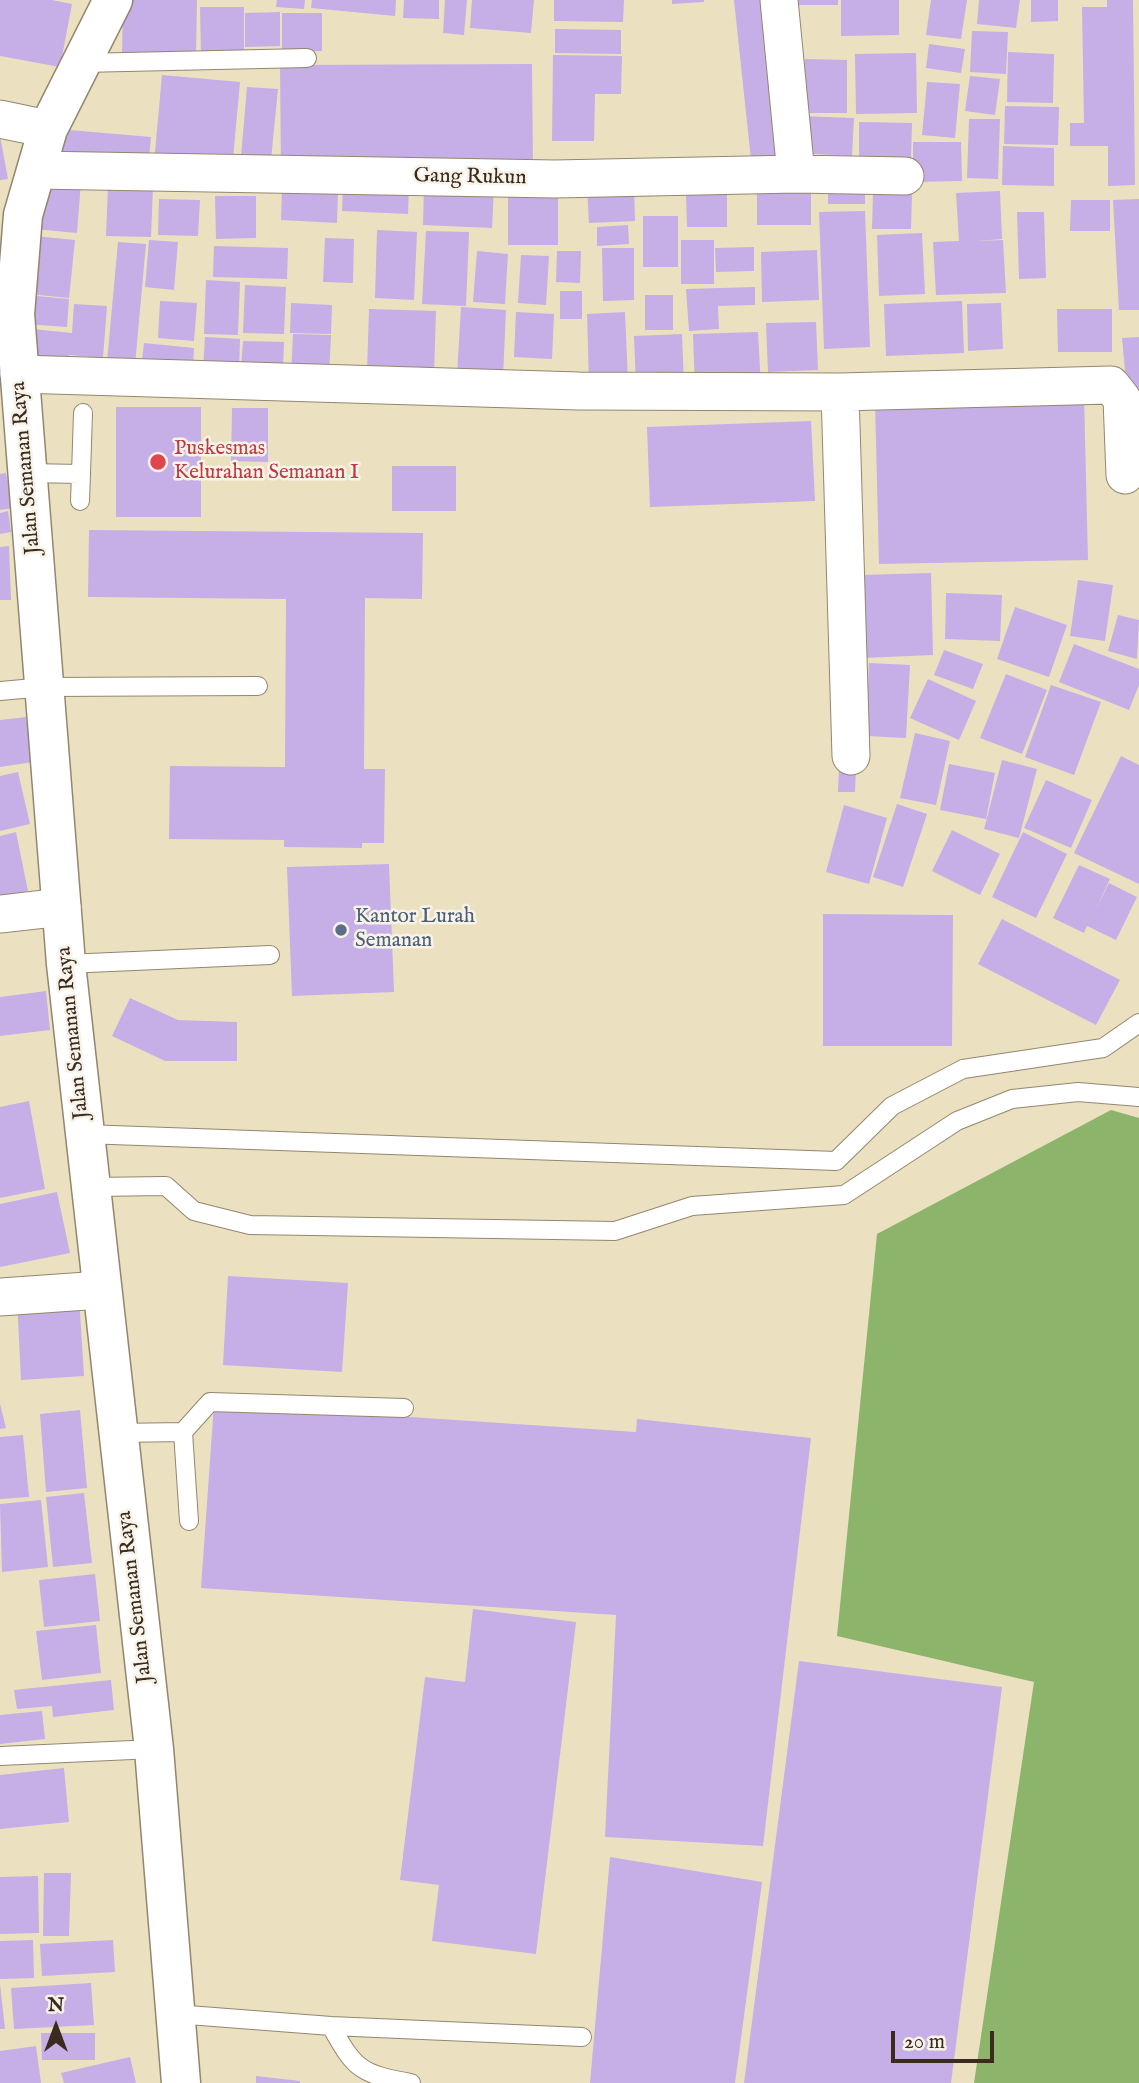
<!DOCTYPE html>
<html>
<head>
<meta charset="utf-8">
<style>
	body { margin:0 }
	#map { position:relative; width:1139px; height:2083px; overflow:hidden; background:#ebe1c0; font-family:"IM FELL English",serif }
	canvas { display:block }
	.north { position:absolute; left:21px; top:1992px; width:70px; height:70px; -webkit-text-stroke:5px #f7f3e8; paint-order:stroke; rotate:0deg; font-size:19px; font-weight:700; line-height:28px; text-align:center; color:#3b2a1e }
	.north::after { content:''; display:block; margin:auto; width:24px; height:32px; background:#3b2a1e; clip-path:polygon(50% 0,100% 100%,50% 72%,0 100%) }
	.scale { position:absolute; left:891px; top:2031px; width:103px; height:32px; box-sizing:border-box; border:4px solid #3b2a1e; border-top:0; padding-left:9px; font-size:21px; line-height:24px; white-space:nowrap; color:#3b2a1e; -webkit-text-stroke:5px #f7f3e8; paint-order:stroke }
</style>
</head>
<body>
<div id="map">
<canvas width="1139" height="2083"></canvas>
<div class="north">N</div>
<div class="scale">20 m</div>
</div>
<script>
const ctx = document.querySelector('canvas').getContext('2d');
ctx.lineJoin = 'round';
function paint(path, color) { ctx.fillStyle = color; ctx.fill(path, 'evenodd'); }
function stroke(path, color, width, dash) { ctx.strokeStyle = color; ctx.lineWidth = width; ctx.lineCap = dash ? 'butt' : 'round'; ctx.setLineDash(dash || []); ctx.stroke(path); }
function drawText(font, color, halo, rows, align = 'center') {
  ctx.font = font + ' "IM FELL English",serif'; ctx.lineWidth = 5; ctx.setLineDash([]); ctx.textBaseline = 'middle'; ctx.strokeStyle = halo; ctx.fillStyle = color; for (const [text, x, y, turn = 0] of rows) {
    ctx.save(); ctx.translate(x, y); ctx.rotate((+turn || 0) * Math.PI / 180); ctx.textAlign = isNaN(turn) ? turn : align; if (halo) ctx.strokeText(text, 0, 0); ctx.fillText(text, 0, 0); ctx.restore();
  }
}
paint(new Path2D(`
	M1111,1110L1139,1118V2083H974L1034,1682L837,1636L877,1234Z`), '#8cb46a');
paint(new Path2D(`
	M0,0H52L72,4L60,67L0,56Z
	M123,0H197L196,55L122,53Z
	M277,0H305L304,9L276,7Z
	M312,0H396L395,16L311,8Z
	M404,0H439V19L403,18Z
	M445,0H467L464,35L443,33Z
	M472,0H534L531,33L470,28Z
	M554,0H624L623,22L554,21Z
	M672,0H704V2L672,4Z
	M734,0H773L790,165L752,169Z
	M783,0H838V5H783Z
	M841,0H899V35L841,36Z
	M931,0H967L961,39L926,35Z
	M979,0H1020L1016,28L977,24Z
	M1031,0H1058V21L1031,22Z
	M1107,0H1133L1135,185L1108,186V146H1070V123H1084L1082,7H1107Z
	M200,7H244V56H201Z
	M280,12V46L245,47V13Z
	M282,13H322V51L282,52Z
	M555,29L621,30V54L555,53Z
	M972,31L1008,32L1006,74L970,72Z
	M929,44L965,49L961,73L926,68Z
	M1008,52L1054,54L1053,103L1007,102Z
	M916,53L917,113L856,114L855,54Z
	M553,55L622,56L621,94H595L594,141H552Z
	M805,59L847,60V113H804Z
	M532,64L533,171L281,172L280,65Z
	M162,75L240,82L232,170L154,163Z
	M970,76L1000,79L995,115L965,111Z
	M927,82L960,84L955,138L922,135Z
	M247,87L278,89L270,170L240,168Z
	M1005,106L1059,107L1058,145L1004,144Z
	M799,116L854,118L852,156L797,153Z
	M969,119H1000L998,179L967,178Z
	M859,122L912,123L911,160H859Z
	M58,129L151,137L148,169L56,161Z
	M0,136L8,179L0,180Z
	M913,142H961L962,181L913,182Z
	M1003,146L1054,148V186L1002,185Z
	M40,179L81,182L77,233L35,229Z
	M828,180H865V204H828Z
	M757,184H811V225H757Z
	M108,185L153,187L151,237L106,236Z
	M343,185L409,188L408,214L342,211Z
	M424,186L494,189L492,228L423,225Z
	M634,187L635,221L589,223L587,189Z
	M282,189L338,192L337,223L281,220Z
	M508,191H558V245H508Z
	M1000,191L1002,239L975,241L1003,240L1006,293L936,295L933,242L959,241L956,193Z
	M873,193H912L911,229H872Z
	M727,194V227H687L686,195Z
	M215,196H256V238L216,239Z
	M159,199L200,200L198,236L158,235Z
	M1139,199V310H1119L1113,200Z
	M1071,200H1110V231H1070Z
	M865,211L870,347L824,349L819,212Z
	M1017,212H1044L1046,278L1019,279Z
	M643,216H678V267H643Z
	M628,225L629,244L597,246V227Z
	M377,230L417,232L414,300L375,298Z
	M426,231L469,232L466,306L422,304Z
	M922,233L925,294L879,296L877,235Z
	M34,236L75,240L69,298L29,294Z
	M325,238L354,239L353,283L323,282Z
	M149,240L178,242L174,290L145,287Z
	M681,240H714V284H681Z
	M118,242L146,244L135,365L107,362Z
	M214,246L288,248L287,279L213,277Z
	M754,247V271L716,272L715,248Z
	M602,248H634V300L603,301Z
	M817,250L819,300L762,302L761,252Z
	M477,251L508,254L505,304L473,302Z
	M557,251H581L580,283L556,282Z
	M521,255L549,256L546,305L518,303Z
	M206,280L240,282L238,335L204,334Z
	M245,285L286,287L284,334L243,333Z
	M755,287V305L718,306L719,329L689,331L686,289Z
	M560,291H582V319H560Z
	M26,295L69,299L67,327L24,324Z
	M645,295H673V330H645Z
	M160,301L197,303L194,341L158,338Z
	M962,301L964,353L886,356L884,304Z
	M291,303L332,305L331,334L290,333Z
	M1001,303L1003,349L968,351L967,304Z
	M74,304L107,306L103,358L69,355L68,362L29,359L32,329L72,333Z
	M461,307L506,310L503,377L457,375Z
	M369,309L436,311L434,374L367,372Z
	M1057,309H1112V352H1058Z
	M516,312L554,314L552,359L514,357Z
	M625,312L628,381L589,383L587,314Z
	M816,322L818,370L768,372L766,323Z
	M758,332L761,387L695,389L693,334Z
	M293,334L331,335L329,376L291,374Z
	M682,334L684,385L636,387L634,336Z
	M205,337L240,339L239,370L203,369Z
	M1139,337V455L1133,456L1122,338Z
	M243,341L284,342L283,369L241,367Z
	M144,343L194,348L193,365L142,360Z
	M1084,396L1088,560L879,564L875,400Z
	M116,407H201V517H116Z
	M232,408H268V462L231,461Z
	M811,421L815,501L650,507L647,427Z
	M392,466H456V511H392Z
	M6,473L13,508L0,510V474Z
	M8,511L11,532L0,534V513Z
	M89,530L423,533L422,599L365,598L364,769H385L384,843H362V848L284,847V840L169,839L170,766L285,767L286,599L88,597Z
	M9,546L11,600H0V547Z
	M931,573L933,655L863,658L861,575Z
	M1078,580L1113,585L1105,641L1070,636Z
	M946,593L1002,595L1000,641L945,639Z
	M1015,607L1067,625L1049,677L997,659Z
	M1118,615L1139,620L1137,659L1108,651Z
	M1074,644L1139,669V685L1129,710L1059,682Z
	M944,650L983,664L973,689L934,675Z
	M869,663L910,665L906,738L866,736Z
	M1006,674L1047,690L1022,754L980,738Z
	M928,679L976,701L959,740L910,718Z
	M1051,685L1101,702L1074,775L1025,757Z
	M26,717L33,762L0,767V720Z
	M915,733L950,741L936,805L900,798Z
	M1121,756L1139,765V884L1074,853Z
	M1002,760L1037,769L1019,838L984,829Z
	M949,764L995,773L986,819L940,810Z
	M839,767H856L855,792H838Z
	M18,772L30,824L0,831V776Z
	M1046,780L1092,800L1071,848L1024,828Z
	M897,804L927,814L903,887L873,877Z
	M844,805L887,818L869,884L826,872Z
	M952,830L1000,854L980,895L932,871Z
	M16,832L28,891L0,897V836Z
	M1023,832L1067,854L1036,918L992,897Z
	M389,864L394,992L292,996L287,867Z
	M1079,865L1110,879L1095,911L1109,883L1137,897L1116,940L1087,926L1084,933L1053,918Z
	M823,914L953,915L952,1046H823Z
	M1002,919L1120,980L1096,1025L978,964Z
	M46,991L50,1030L0,1036V997Z
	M130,998L178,1020L237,1022V1061H165L112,1036Z
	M29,1101L45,1189L0,1198V1107Z
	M57,1192L70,1253L0,1267V1204Z
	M228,1276L348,1283L342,1372L223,1365Z
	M79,1296L84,1376L21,1380L17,1300Z
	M0,1404L6,1428L0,1429Z
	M214,1404L636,1432L637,1419L811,1438L763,1846L605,1837L616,1615L201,1588Z
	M80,1410L87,1488L46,1492L40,1414Z
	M23,1435L29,1497L0,1499V1437Z
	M84,1493L92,1563L53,1567L46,1497Z
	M41,1500L48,1567L2,1572L0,1504Z
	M95,1574L100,1621L44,1627L39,1580Z
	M473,1609L576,1622L536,1954L432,1941L439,1885L400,1880L425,1677L465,1682Z
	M96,1625L101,1673L42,1680L36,1631Z
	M799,1661L1002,1687L951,2083H744Z
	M111,1680L114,1710L53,1717L52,1706L17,1709L14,1690Z
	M42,1711L45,1739L0,1744V1715Z
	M64,1768L69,1822L0,1829V1775Z
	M610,1857L762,1882L735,2083H590Z
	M44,1873H71L69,1936H43Z
	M38,1876L39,1933L0,1934V1877Z
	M33,1940L34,1978L0,1979V1941Z
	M113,1940L115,1972L42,1976L40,1944Z
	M91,1983L94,2025L14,2029L11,1988Z
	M0,1984L5,2029H0Z
	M41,2033H95V2060H42Z
	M36,2046L41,2083H0V2051Z
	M130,2057L136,2083H64L61,2073Z
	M256,2076L300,2081V2083H256Z`), '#c6aee7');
const service = new Path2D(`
	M81,63L307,58
	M27,473L81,474L83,413
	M80,501L81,474
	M0,691L45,687L258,686
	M66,964L270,955
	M84,1134L836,1161L892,1106L963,1069L1103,1048L1139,1023
	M92,1187L166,1186L194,1211L250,1225L615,1231L692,1206L844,1195L957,1121L1012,1099L1078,1092L1139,1097
	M183,1432L189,1521
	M117,1433L183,1432L210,1402L404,1408
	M0,1756L154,1749
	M175,2014L331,2026L582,2037
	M331,2026C355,2070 361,2074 411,2083`);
const minor = new Path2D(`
	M779,0L796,174
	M0,119L48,129
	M36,170L555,179L796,174L905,176
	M19,374L579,391L840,392L1111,385L1122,399L1125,475
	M840,392L851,756
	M0,914L62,907
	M0,1297L101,1290`);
const tertiary = new Path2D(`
	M113,0L48,129L23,215L15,314L66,964L154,1749L181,2083`);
stroke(service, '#93866f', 20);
stroke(minor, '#93866f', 39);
stroke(tertiary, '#93866f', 41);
stroke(service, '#fff', 18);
stroke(minor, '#fff', 37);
stroke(tertiary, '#fff', 38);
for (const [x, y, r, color] of [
	[158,462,9,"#e0444e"],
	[341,930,7,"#5c6f8a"]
]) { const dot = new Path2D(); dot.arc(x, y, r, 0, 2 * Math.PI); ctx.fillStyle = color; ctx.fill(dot); stroke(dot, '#f7f3e8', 2.5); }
drawText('21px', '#3b2a1e', '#f7f3e8', [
	["Gang Rukun",470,178,1],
	["Jalan Semanan Raya",27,468,-95],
	["Jalan Semanan Raya",74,1033,-96],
	["Jalan Semanan Raya",136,1597,-97]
]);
drawText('21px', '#be3a42', '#f7f3e8', [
	["Puskesmas",174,450],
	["Kelurahan Semanan I",174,474]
], 'left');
drawText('21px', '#4e5e75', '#f7f3e8', [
	["Kantor Lurah",355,918],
	["Semanan",355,942]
], 'left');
</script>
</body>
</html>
